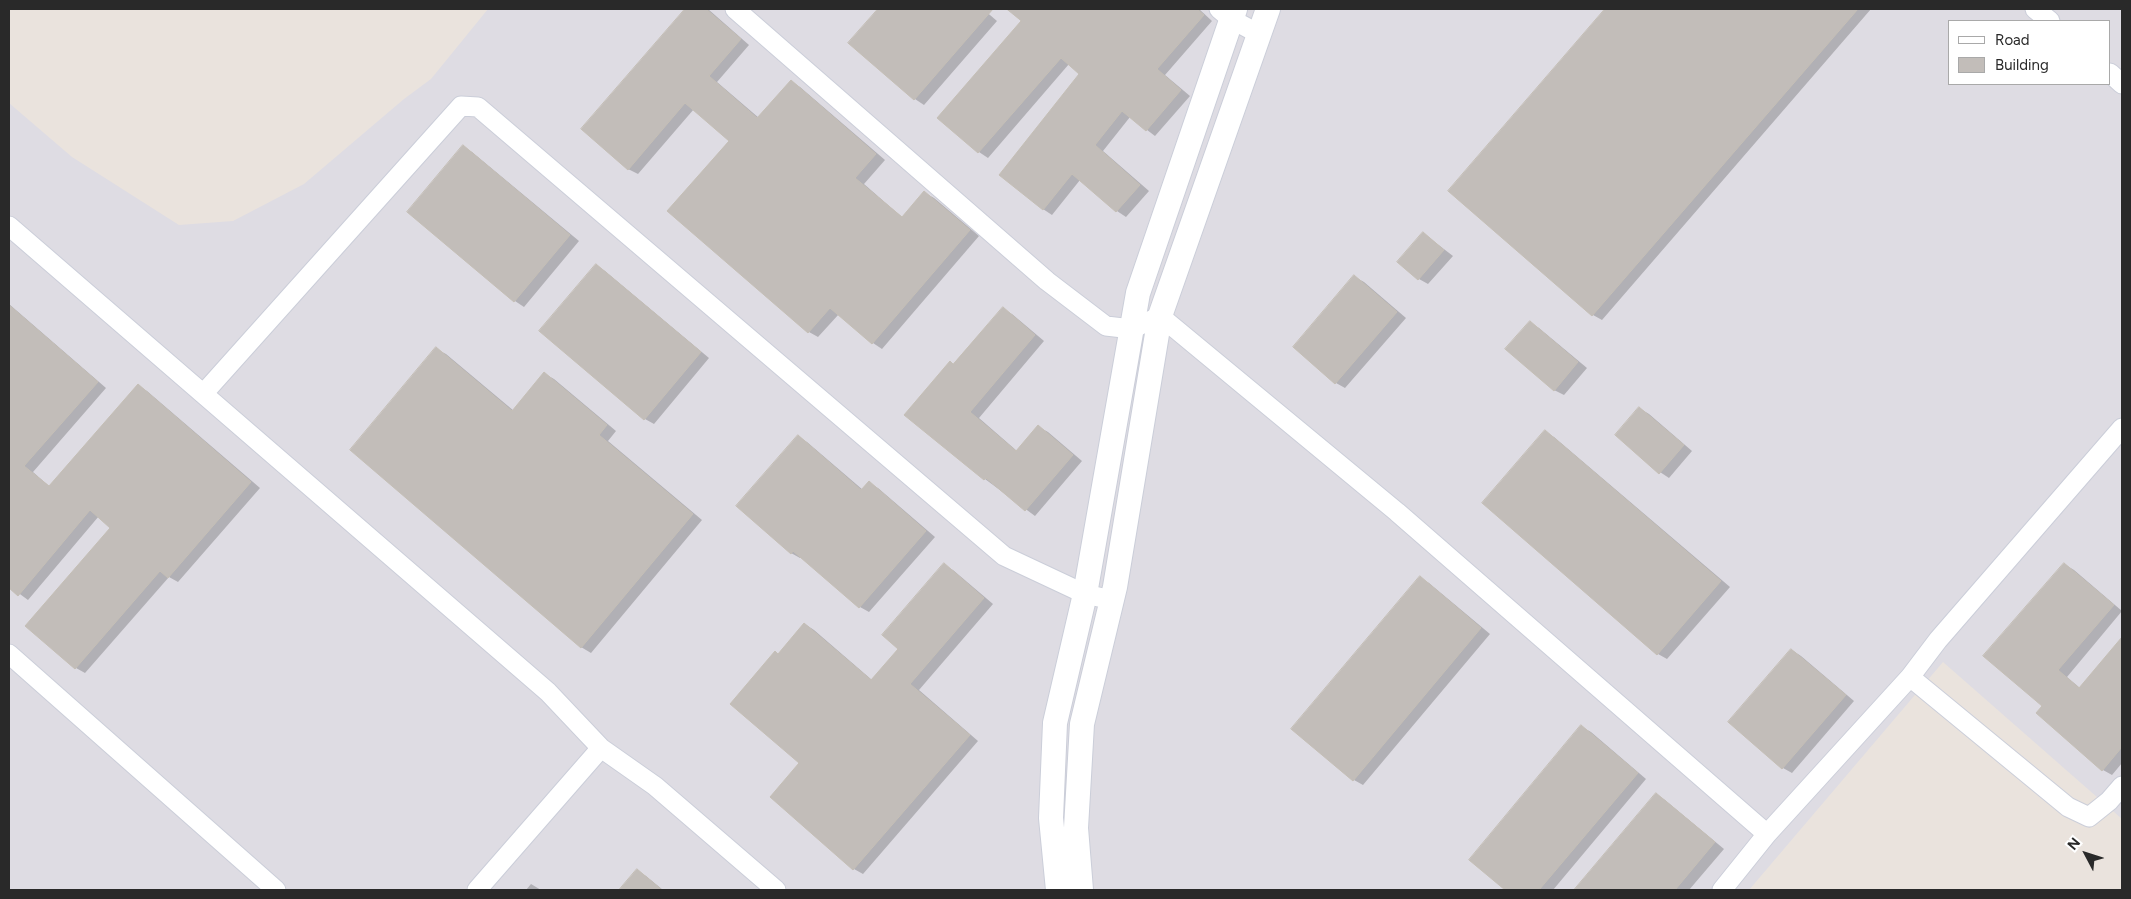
<!DOCTYPE html>
<html>
<head>
<meta charset="utf-8">
<style>
	body { margin:0 }
	#map { position:relative; width:2131px; height:899px; overflow:hidden; background:#eae3dd; font-family:Figtree,sans-serif }
	canvas { display:block }
	.frame { position:absolute; inset:0; border:10px solid #292929; pointer-events:none }
	.legend { position:absolute; left:1948px; top:20px; width:162px; height:65px; box-sizing:border-box; background:#fff; border:1px solid #a9a9a9; margin:0; padding:6px 9px; list-style:none; font-size:15px; color:#292929 }
	.legend li { display:flex; align-items:center; gap:10px; height:25px }
	.legend b { width:25px; border:1px solid #a9a9a9 }
	.north { position:absolute; left:2061px; top:829px; width:50px; height:50px; -webkit-text-stroke:4px #fff; paint-order:stroke; rotate:310deg; font-size:14px; font-weight:700; line-height:20px; text-align:center; color:#292929 }
	.north::after { content:''; display:block; margin:auto; width:18px; height:22px; background:#292929; clip-path:polygon(50% 0,100% 100%,50% 72%,0 100%) }
</style>
</head>
<body>
<div id="map">
<canvas width="2131" height="899"></canvas>
<div class="frame"></div>
<ul class="legend">
<li><b style="height:6px;background:#fff"></b>Road</li>
<li><b style="height:14px;background:#c2bdb9"></b>Building</li>
</ul>
<div class="north">N</div>
</div>
<script>
const ctx = document.querySelector('canvas').getContext('2d');
ctx.lineJoin = 'round';
function paint(path, color) { ctx.fillStyle = color; ctx.fill(path, 'evenodd'); }
function stroke(path, color, width, dash) { ctx.strokeStyle = color; ctx.lineWidth = width; ctx.lineCap = dash ? 'butt' : 'round'; ctx.setLineDash(dash || []); ctx.stroke(path); }
paint(new Path2D(`
	M488,9H2122V819L1943,662L1749,890H9V103L72,157L179,225L233,221L304,184L404,99L431,79ZM1950,21H2110V84H1950Z`), '#dedce3');
paint(new Path2D(`
	M686,9H708L749,45L717,82L759,118L791,81L800,87L885,160L864,184L903,218L925,193L934,198L979,236L882,349L873,343L839,314L818,337L809,332L669,211L730,140L694,109L638,174L628,169L583,129Z
	M879,9H983L997,21L924,105L915,99L850,43Z
	M1009,9H1199L1212,21L1165,75L1190,96L1155,136L1130,117L1103,151L1149,191L1126,217L1117,211L1080,180L1052,215L1043,209L1081,74L1069,64L988,158L979,152L939,118L1023,21Z
	M1607,9H1871L1602,320L1593,315L1450,191Z
	M463,147L472,152L579,241L524,307L515,301Z
	M1423,233L1453,256L1428,284L1419,279Z
	M596,265L605,271L709,358L654,424L645,419Z
	M1355,277L1364,282L1406,318L1345,388L1336,383Z
	M9,304L106,388L33,472L50,487L138,385L147,391L260,488L178,582L169,577L85,673L76,668L112,528L99,516L28,600L9,586Z
	M1003,309L1012,314L1044,341L979,418L1017,451L1039,427L1048,432L1082,461L1035,516L985,479L906,415L954,365Z
	M1530,323L1539,328L1587,368L1564,395L1554,390Z
	M436,349L446,354L514,411L545,374L554,379L616,431L608,441L702,520L591,653L581,647Z
	M1639,408L1649,414L1692,451L1669,478L1660,472Z
	M1545,432L1554,437L1730,587L1667,659L1658,654Z
	M798,436L807,442L863,490L869,483L878,488L935,537L869,612L860,607L802,557L800,558L791,553Z
	M2064,564L2074,570L2122,611L2067,677L2080,688L2122,639V763L2112,775L2103,770L2044,706Z
	M944,565L953,570L993,604L919,690L978,741L863,874L854,869L800,763L779,655L805,624L814,630L872,680L899,649Z
	M1420,578L1429,583L1490,634L1363,785L1354,780Z
	M1792,650L1801,656L1854,701L1792,773L1783,768Z
	M1582,727L1591,732L1646,779L1553,890H1507L1470,860Z
	M1656,794L1665,800L1724,849L1689,890H1575Z
	M637,871L646,876L663,890H620Z
	M531,884L541,890H526Z`), '#0003');
const building = new Path2D(`
	M685,9H706L741,39L709,76L757,118L791,80L876,154L855,178L902,217L924,191L970,230L872,344L830,308L808,333L667,211L729,141L685,103L628,170L581,129Z
	M878,9H993L914,100L848,43Z
	M1007,9H1197L1204,15L1157,69L1181,90L1146,131L1122,111L1095,145L1140,185L1116,212L1072,174L1043,210L999,175L1079,74L1061,58L978,153L937,118L1021,21Z
	M1605,9H1858L1592,316L1448,191Z
	M463,145L570,235L514,302L407,212Z
	M1423,232L1444,250L1418,280L1397,262Z
	M596,264L701,352L644,420L539,331Z
	M1354,275L1397,312L1335,384L1293,347Z
	M9,305L98,382L24,466L49,486L138,384L251,482L168,578L160,571L75,669L25,626L110,528L90,510L18,596L9,588Z
	M1003,307L1035,335L970,412L1016,451L1038,425L1073,455L1025,511L986,478L984,480L904,415L950,361L953,364Z
	M1530,321L1578,362L1554,391L1505,349Z
	M436,347L512,411L544,372L607,425L599,435L693,514L581,648L350,450Z
	M1639,407L1684,445L1659,474L1615,435Z
	M1545,430L1721,581L1657,655L1482,503Z
	M798,435L861,490L869,481L926,531L859,608L793,551L791,554L736,506Z
	M944,563L984,598L910,684L970,735L853,870L770,797L799,763L730,704L775,651L778,654L804,623L871,680L898,649L882,635Z
	M2064,563L2114,605L2058,670L2079,688L2122,637V747L2102,771L2036,713L2042,706L1983,656Z
	M1420,576L1481,628L1353,781L1291,729Z
	M1791,649L1846,695L1782,769L1728,722Z
	M1581,725L1638,773L1539,890H1505L1469,860Z
	M1656,793L1715,842L1675,890H1574Z
	M637,869L662,890H619Z`);
paint(building, '#c2bdb9');
stroke(building, '#c5bfb6', 1);
const minor = new Path2D(`
	M735,9L1047,281L1106,326L1132,329L1160,316L1397,512L1767,834
	M1219,9L1231,19L1259,34
	M2035,9L2050,21
	M2110,73L2122,84
	M9,226L548,692L601,748L655,786L776,890
	M203,394L461,106L478,107L1004,556L1085,594L1112,600
	M9,654L276,890
	M1910,677L2068,807L2089,817L2109,801L2122,786
	M477,890L601,748
	M1722,890L1767,834L1910,677L1938,640L2122,428`);
const tertiary = new Path2D(`
	M1058,890L1051,818L1055,723L1085,594L1138,293L1235,9
	M1081,890L1076,828L1082,724L1115,587L1160,316L1268,9`);
stroke(minor, '#cbced9', 21);
stroke(tertiary, '#cbced9', 26);
stroke(minor, '#fff', 19);
stroke(tertiary, '#fff', 24);
</script>
</body>
</html>
